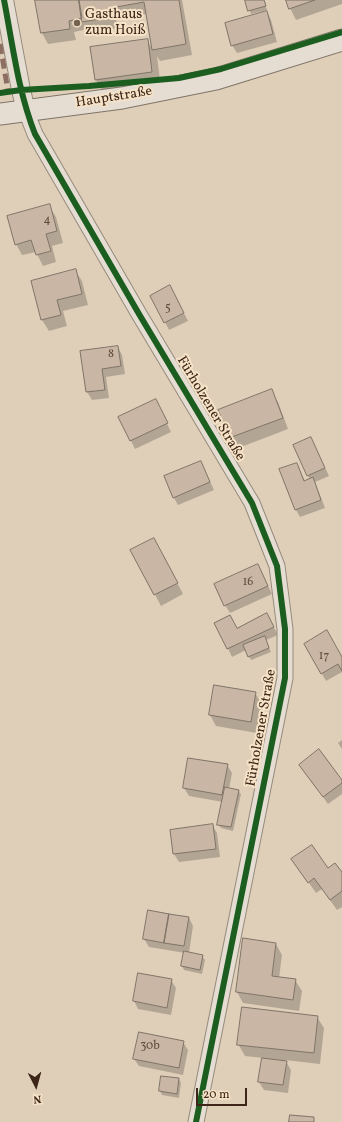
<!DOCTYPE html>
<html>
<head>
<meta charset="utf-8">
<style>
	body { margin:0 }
	#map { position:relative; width:342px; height:1122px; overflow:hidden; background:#dfcfb9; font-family:Vollkorn,serif }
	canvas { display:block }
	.north { position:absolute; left:16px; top:1066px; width:40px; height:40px; -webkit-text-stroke:3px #f5e2c7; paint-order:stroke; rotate:174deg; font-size:11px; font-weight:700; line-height:16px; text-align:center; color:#3d2618 }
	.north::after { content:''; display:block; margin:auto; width:14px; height:18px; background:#3d2618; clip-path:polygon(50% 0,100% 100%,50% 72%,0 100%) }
	.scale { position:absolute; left:196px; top:1088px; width:51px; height:18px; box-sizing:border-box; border:2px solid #3d2618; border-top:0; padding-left:5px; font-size:12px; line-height:14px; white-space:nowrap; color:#3d2618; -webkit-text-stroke:3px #f5e2c7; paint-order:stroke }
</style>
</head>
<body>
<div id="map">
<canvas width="342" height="1122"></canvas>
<div class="north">N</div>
<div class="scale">20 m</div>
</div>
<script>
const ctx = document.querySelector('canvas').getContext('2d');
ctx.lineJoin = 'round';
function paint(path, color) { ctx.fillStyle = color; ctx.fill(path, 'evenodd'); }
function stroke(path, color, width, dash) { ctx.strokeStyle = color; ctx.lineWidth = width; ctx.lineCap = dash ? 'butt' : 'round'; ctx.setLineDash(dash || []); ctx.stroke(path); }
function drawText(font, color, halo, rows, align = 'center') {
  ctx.font = font + ' Vollkorn,serif'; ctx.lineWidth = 4; ctx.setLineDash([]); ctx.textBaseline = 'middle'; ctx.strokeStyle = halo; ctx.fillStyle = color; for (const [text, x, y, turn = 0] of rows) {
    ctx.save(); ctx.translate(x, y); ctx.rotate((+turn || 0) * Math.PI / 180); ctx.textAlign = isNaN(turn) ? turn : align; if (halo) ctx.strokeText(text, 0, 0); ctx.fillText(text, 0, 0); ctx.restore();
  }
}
paint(new Path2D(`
	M36,0H182L192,55L160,61L157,56L161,88L105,96L96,80L147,40L153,50L147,14L116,19L118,28L90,33L88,29L74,32L76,40L48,44L42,33Z
	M246,0H264L267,10L251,14Z
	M287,0H342V4L296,20L290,8Z
	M267,12L271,20L277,42L237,53L232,45Z
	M49,206L56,217L63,243L52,246L56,262L43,266L36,252L22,255L16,244Z
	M75,270L82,281L88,305L63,311L67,326L49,331L42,320L32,282Z
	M174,294L188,321L169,330L165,322Z
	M118,347L122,355L125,374L106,377L109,398L92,400L87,392L82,352Z
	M271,391L278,402L288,429L236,449L230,438L219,410Z
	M160,409L171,432L135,449L120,418Z
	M311,438L329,476L315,482L325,508L300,517L296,510L297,464L305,481L310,480L294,446Z
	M201,462L214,490L178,505L174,498Z
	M132,550H160L183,594L161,606Z
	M258,565L272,594L230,613L225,605Z
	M271,622L278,635L266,640L271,652L251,660L246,650L232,657L216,623L237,629Z
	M305,644L342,659V672L326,681Z
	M255,693L262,704L257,733L216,726L210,715Z
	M342,740V749L338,743Z
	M189,759L227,765L232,773L229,789L238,791L241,794L233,831L221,828L219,825L223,802L189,796L184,788Z
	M300,765L342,781V794L328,804Z
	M212,825L217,833L220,857L179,862L174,854L171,830Z
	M293,860L342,874V907L337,910L322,889L316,893Z
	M189,918L193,926L189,953L202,956L205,960L202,974L184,970L182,966L185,953L149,947L144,939Z
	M276,944L282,955L279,978L295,980L302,991L299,1011L243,1003L237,992Z
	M139,974L171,980L176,988L171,1015L138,1009L134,1001Z
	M317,1017L324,1028L320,1064L285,1060L291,1070L288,1093L264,1090L259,1082L263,1058L245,1056L238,1044Z
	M183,1042L188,1050L183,1075L139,1066L134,1059Z
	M162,1077L179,1079L181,1083L179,1098L162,1095L160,1091Z`), '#0003');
const building = new Path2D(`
	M35,0H79L82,18L69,21L70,29L41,33Z
	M79,0H179L186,44L152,50L144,2L111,8L112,17L82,22Z
	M245,0H264L266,6L248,11Z
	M286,0H315L289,9Z
	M267,11L273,34L231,46L225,23Z
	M148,39L152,72L95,80L90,47Z
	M50,204L57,231L46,234L51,251L36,255L31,240L15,245L7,216Z
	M76,269L82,294L57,300L61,315L41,320L31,281Z
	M170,285L184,313L164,323L150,296Z
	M118,346L121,366L102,369L105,390L86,392L80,351Z
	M272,389L283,418L229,438L218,410Z
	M156,399L168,423L130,441L118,417Z
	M311,437L325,468L307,476L293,445Z
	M201,461L210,482L173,498L164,476Z
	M297,463L304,481L313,477L321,500L295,510L279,469Z
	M154,538L178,583L154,595L130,550Z
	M258,564L268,586L224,606L214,584Z
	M267,613L274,627L227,649L214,623L230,615L237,628Z
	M327,630L342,657V671L338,664L321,674L304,644Z
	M265,636L269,648L248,657L243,645Z
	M214,685L256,692L251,722L209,715Z
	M319,749L342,780V783L323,797L299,765Z
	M188,758L228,764L222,795L183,788Z
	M225,787L239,790L231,827L217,825Z
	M213,824L216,849L173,854L170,830Z
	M312,845L328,868L335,863L342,872V891L330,900L314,878L308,883L291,859Z
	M148,910L169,914L164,943L143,939Z
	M169,914L189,917L184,946L164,943Z
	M243,938L276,943L272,976L296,979L293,1000L236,992Z
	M184,951L203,955L200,970L181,966Z
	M138,973L172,979L167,1008L133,1001Z
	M242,1007L318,1016L314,1053L237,1045Z
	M139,1032L184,1041L179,1068L133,1059Z
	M262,1058L287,1061L283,1085L258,1082Z
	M161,1076L179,1078L177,1094L159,1091Z
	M290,1115L314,1117V1122H289Z`);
paint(building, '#c9b6a4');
stroke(building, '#7f7467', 1);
const minor = new Path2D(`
	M26,111L35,134L139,314L252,503L277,566L285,629V678L196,1122`);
const tertiary = new Path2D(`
	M4,0L21,90L26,111`);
const secondary = new Path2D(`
	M0,114L122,98L216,79L342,40`);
stroke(minor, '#968a7c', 17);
stroke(tertiary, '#968a7c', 20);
stroke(secondary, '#7f7467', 23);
stroke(minor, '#e5ddd2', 15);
stroke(tertiary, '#e5ddd2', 18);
stroke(secondary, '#e5ddd2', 21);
stroke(new Path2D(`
	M0,44L8,91L4,92`), '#8d6e63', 5, [10, 5]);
stroke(new Path2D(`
	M4,0C13,46 18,91 35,134L139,314L252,503L277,566L285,629V678L196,1122
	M0,93L21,90L89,86L179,78L221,69L342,32`), '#1b5e20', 6);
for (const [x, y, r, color] of [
	[77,23,4,"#766150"]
]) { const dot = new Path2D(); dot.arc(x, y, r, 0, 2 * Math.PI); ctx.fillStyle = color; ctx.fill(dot); stroke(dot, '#f5e2c7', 1.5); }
drawText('12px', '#624c3c', null, [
	["4",47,221],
	["5",168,309],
	["8",111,355],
	["16",248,583],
	["17",324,657],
	["30b",150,1047]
]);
drawText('14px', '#3d2618', '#f5e2c7', [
	["Gasthaus",85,15],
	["zum Hoiß",85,31]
], 'left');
drawText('14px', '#3d2618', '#f5e2c7', [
	["Hauptstraße",114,98,-9],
	["Fürholzener Straße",210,409,59],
	["Fürholzener Straße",262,728,-80]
]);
</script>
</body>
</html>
